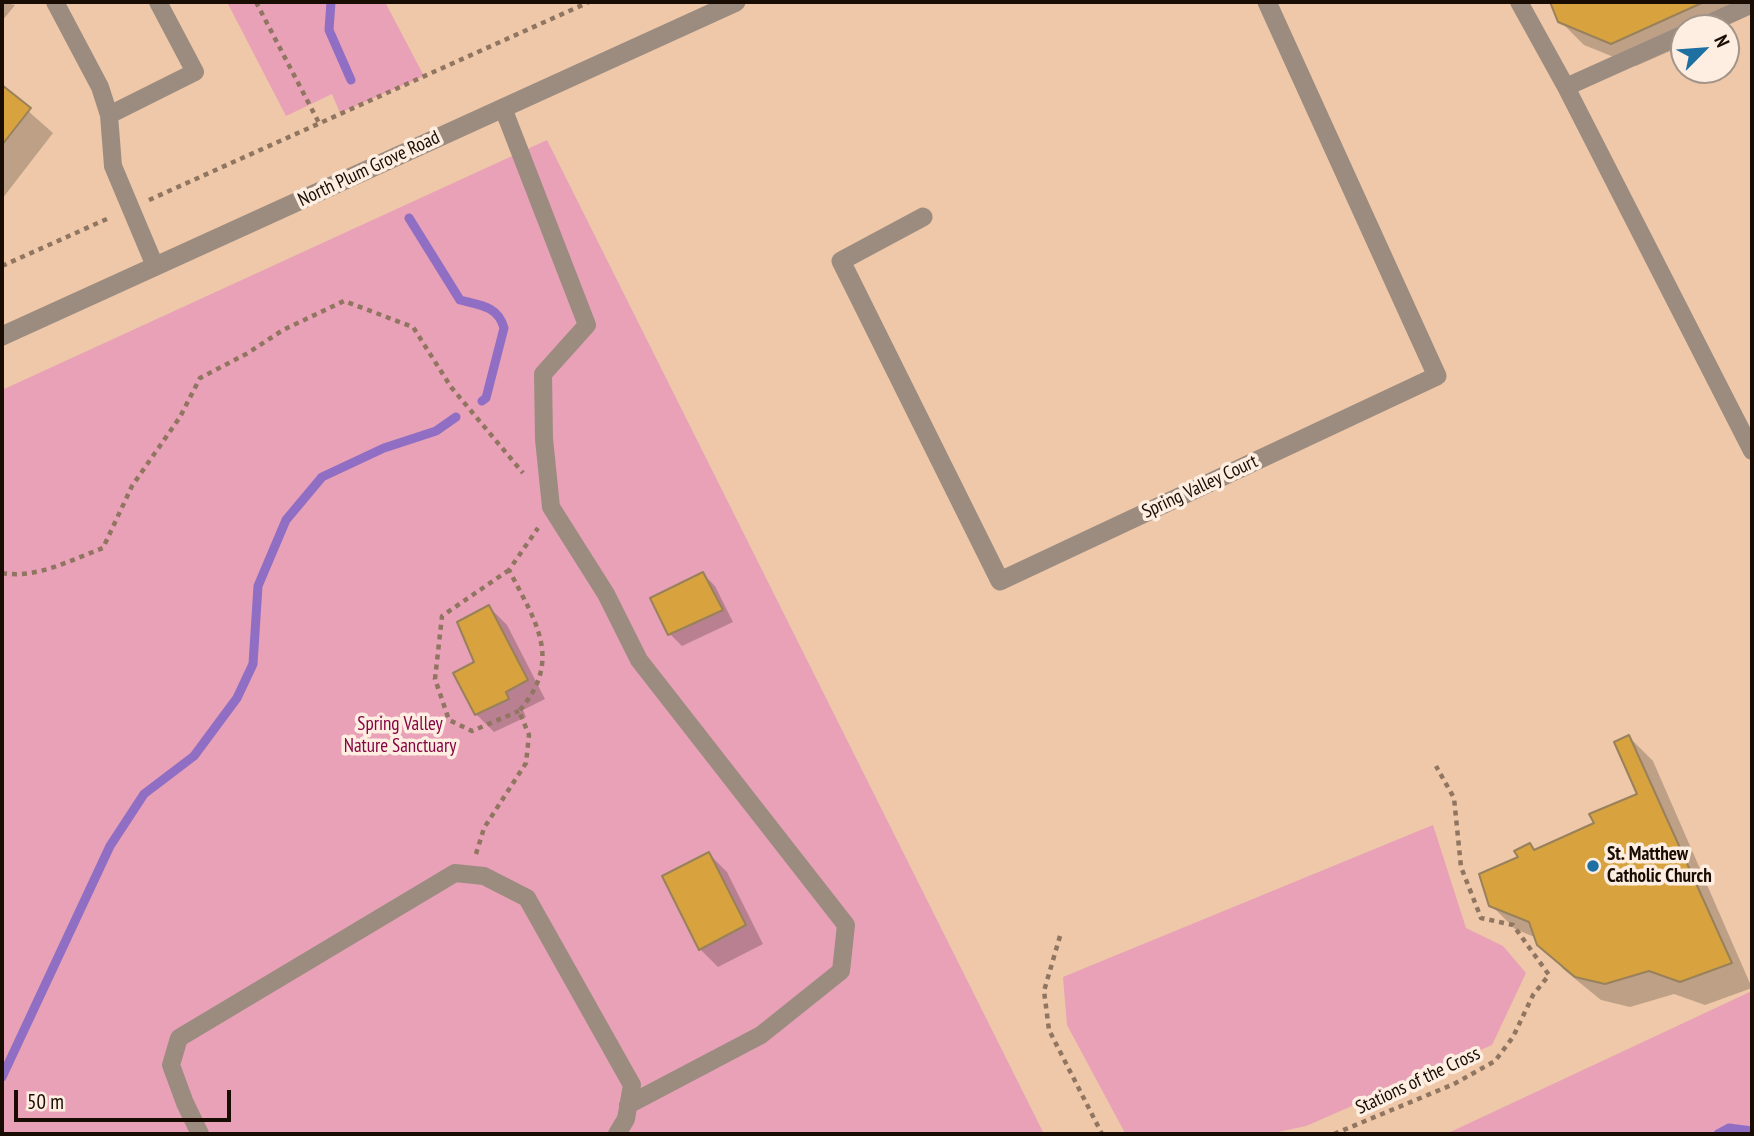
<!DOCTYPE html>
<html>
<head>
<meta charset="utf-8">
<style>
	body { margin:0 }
	#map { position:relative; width:1754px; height:1136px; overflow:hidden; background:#eec8a9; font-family:"PT Sans Narrow",sans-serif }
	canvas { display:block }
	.frame { position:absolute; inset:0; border:4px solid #190c03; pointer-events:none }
	.north { position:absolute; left:1670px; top:14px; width:70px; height:70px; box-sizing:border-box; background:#feeee1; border:2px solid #a29488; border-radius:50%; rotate:65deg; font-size:19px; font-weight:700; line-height:28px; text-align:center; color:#190c03 }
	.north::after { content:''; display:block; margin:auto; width:24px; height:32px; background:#1d70a1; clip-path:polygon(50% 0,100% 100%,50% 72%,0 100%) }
	.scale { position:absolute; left:14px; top:1090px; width:217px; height:32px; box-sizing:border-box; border:4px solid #190c03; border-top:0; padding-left:9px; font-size:21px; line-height:24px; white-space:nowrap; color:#190c03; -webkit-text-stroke:5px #feeee1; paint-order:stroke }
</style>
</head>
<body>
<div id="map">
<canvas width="1754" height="1136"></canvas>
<div class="frame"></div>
<div class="north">N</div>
<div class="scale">50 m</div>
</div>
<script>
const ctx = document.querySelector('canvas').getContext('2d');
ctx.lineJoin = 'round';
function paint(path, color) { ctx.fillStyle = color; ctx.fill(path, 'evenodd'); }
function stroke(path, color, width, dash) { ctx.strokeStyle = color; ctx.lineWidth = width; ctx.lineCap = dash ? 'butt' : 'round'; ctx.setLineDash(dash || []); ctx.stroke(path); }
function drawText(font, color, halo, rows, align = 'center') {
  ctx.font = font + ' "PT Sans Narrow",sans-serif'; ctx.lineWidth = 7; ctx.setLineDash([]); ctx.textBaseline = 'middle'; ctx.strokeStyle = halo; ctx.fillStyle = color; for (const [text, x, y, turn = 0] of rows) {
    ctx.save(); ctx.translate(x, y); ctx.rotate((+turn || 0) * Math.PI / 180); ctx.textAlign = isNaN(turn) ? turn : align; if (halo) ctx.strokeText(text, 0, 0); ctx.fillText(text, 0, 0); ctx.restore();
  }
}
paint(new Path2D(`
	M227,2H385L424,76L340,113L332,94L286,116Z
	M547,140L1044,1134H2V390Z
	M1433,825L1466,928L1503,946L1526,973L1492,1045L1306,1126L1269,1134L1125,1133L1067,1025L1063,977Z
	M1752,991V1134H1446Z`), '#e8a1b6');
paint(new Path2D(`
	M2,2L15,5L2,21Z
	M1551,2H1752V14L1721,28H1684V45L1636,66L1584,45L1560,21Z
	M2,88L53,133L2,199Z
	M703,574L715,586L733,622L682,646L670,634Z
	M489,607L507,625L545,699L523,710L526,717L494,732L476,714L456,673L477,663Z
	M1629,737L1653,761L1752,988L1705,1005L1674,994L1630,1007L1601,1000L1563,969L1537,938L1515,929L1491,905L1530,845L1535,851L1597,824L1639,795Z
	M709,854L727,872L763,944L718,967L700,949Z`), '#0003');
stroke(new Path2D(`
	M331,2L329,30L351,80
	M409,218L460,300C480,305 498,306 504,328L486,398L482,401
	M2,1077L110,846L144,794L194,756L237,698L253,664L258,586L286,520L322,477L384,448L436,431L456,417
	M1718,1134L1729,1128L1752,1131`), '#8f6ec4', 9);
const building = new Path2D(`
	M1550,2H1704L1611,44L1558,22Z
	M2,85L31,108L2,145Z
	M703,572L723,610L668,635L650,598Z
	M489,605L528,680L506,692L509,699L475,715L453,673L474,662L457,622Z
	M1629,735L1732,963L1680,982L1649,971L1605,984L1575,977L1537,945L1529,922L1489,906L1479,874L1518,857L1514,851L1530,843L1534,850L1594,823L1589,814L1637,794L1614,742Z
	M709,852L746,925L699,950L662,876Z`);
paint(building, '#d8a33f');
stroke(building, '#98815b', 2);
stroke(new Path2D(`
	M256,2L319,123
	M149,200L589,2
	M2,266L109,218
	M509,570L442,616L435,679L449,720L472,731L519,711
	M2,573C36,579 71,560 103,548L132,486L180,417L200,378L248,353L283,330L344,301L413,327L451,387L523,473
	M476,854L484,828L526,763L529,735L519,711C564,660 535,621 509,570L538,528
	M1060,936L1044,991L1049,1030L1102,1134
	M1334,1134L1454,1084L1495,1061L1513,1037L1533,995L1549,975L1513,925L1481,918L1461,867L1454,798L1436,766`), '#907560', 4.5, [5, 5]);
stroke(new Path2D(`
	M55,2L100,87L109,115L113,166L155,266
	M1519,2L1566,87L1752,451
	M1699,28L1752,4
	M1566,87L1684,34
	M503,108L587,325L543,374L544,439L551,507L606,594L639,660L846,925L841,971L761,1035L628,1105
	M109,115L195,72L158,2
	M200,1134L185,1103L171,1065L179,1038L455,873L484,876L527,898L632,1085L626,1119L617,1134`), '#9c8c80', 18);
stroke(new Path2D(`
	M923,217L841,261L1000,581L1437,376L1267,2`), '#9c8c80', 19);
stroke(new Path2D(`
	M2,336L736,2`), '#9c8c80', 19);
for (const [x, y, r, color] of [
	[1593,866,7,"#1d70a1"]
]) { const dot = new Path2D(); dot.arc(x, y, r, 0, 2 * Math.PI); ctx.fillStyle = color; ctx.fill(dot); stroke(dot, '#feeee1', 2.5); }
drawText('19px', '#190c03', '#feeee1', [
	["North Plum Grove Road",369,169,-25],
	["Spring Valley Court",1200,487,-25],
	["Stations of the Cross",1418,1081,-25]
]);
drawText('19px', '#850444', '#feeee1', [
	["Spring Valley",400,725],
	["Nature Sanctuary",400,747]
]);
drawText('bold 19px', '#190c03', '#feeee1', [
	["St. Matthew",1607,855],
	["Catholic Church",1607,877]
], 'left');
</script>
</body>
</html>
